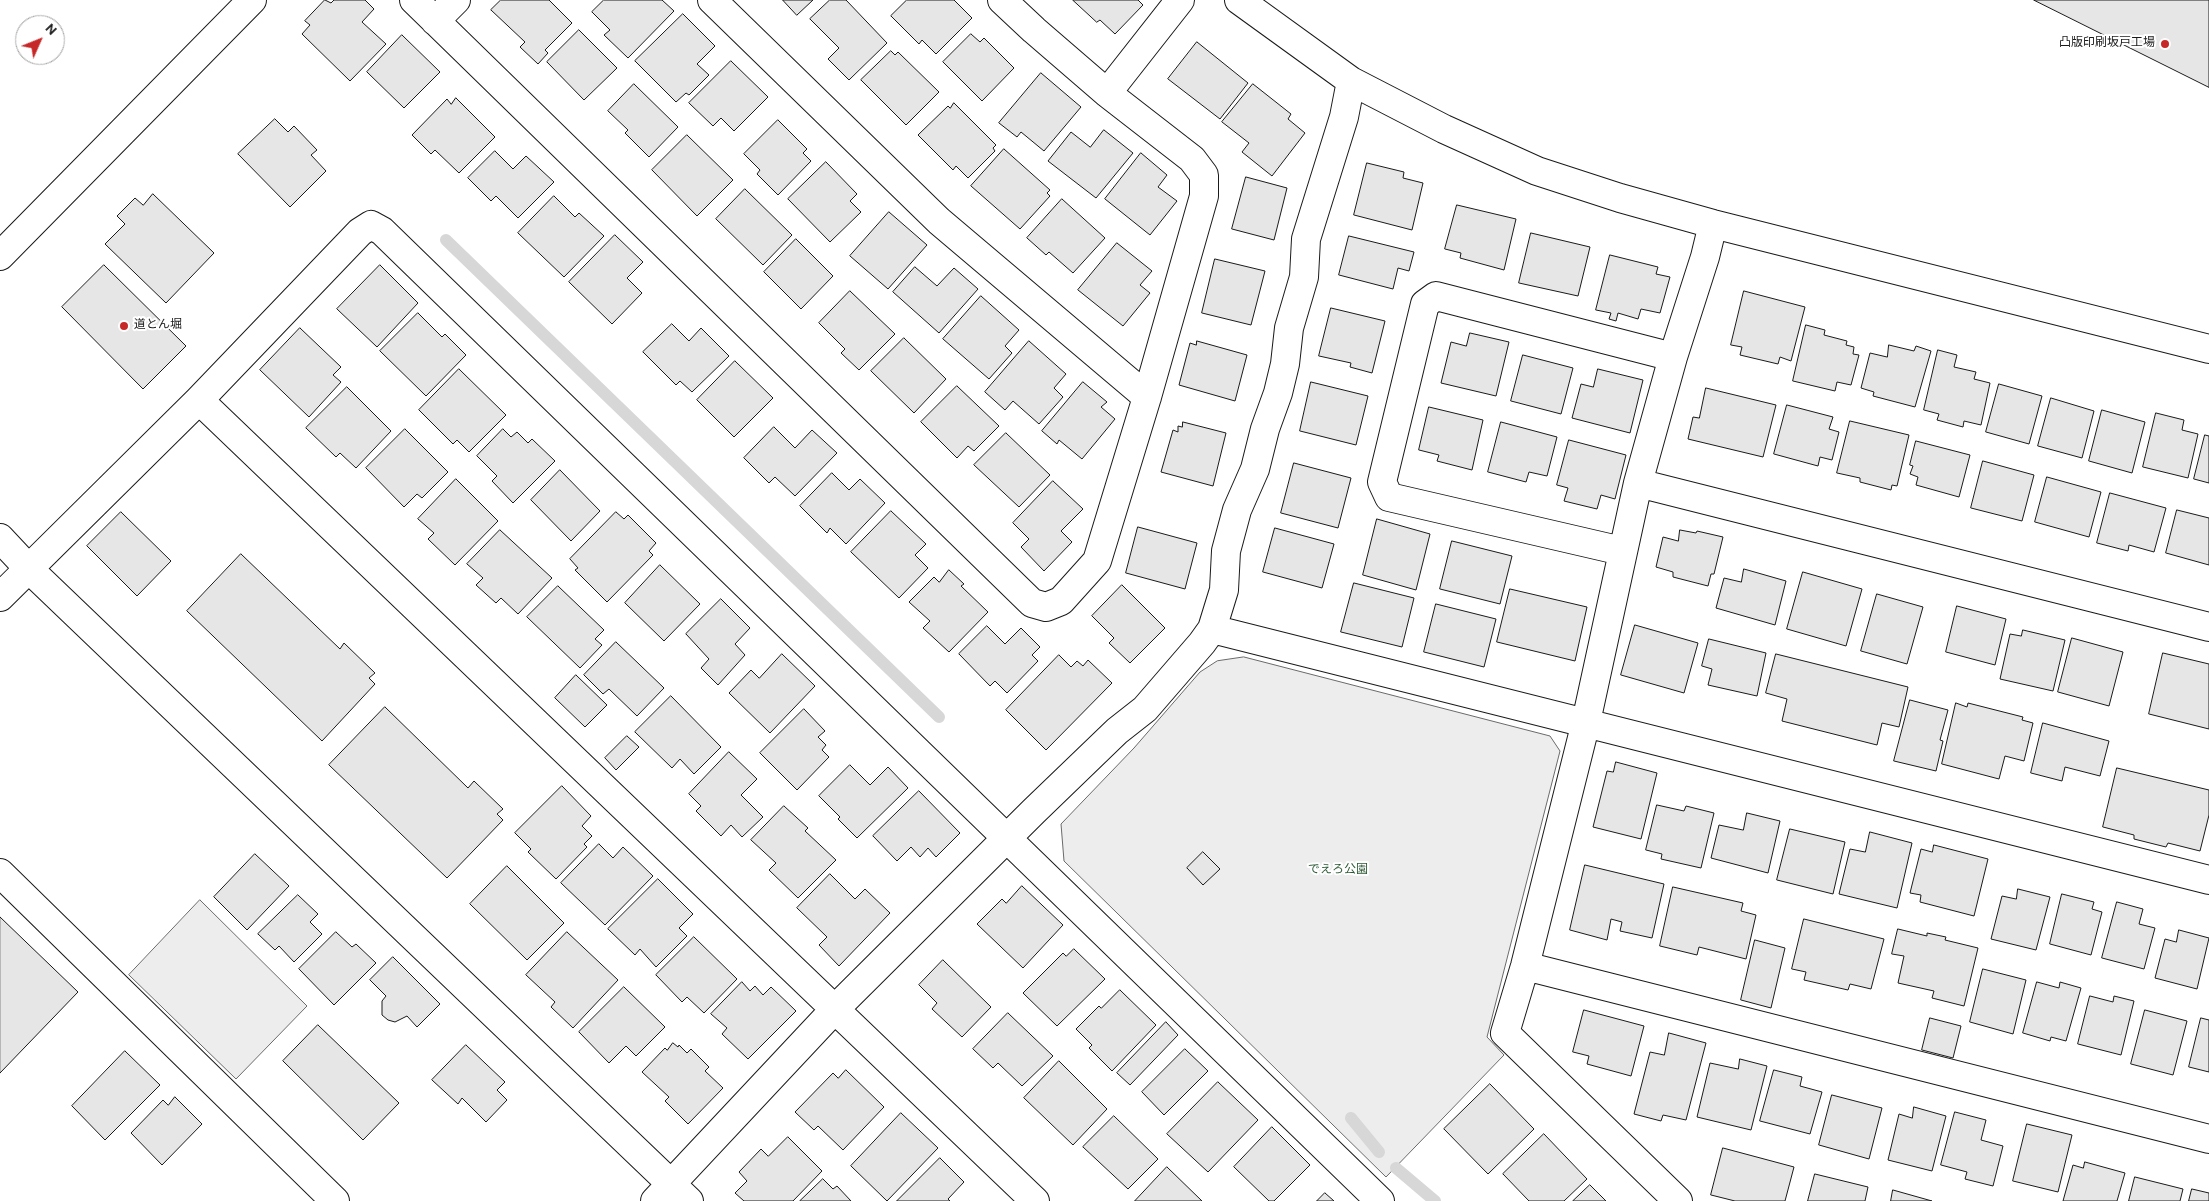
<!DOCTYPE html>
<html>
<head>
<meta charset="utf-8">
<style>
	body { margin:0 }
	#map { position:relative; width:2209px; height:1201px; overflow:hidden; background:#fff; font-family:Overpass,sans-serif }
	canvas { display:block }
	.north { position:absolute; left:15px; top:15px; width:50px; height:50px; box-sizing:border-box; background:#fff; border:1px solid #a3a3a3; border-radius:50%; rotate:46deg; font-size:14px; font-weight:700; line-height:20px; text-align:center; color:#1a1a1a }
	.north::after { content:''; display:block; margin:auto; width:18px; height:22px; background:#c62828; clip-path:polygon(50% 0,100% 100%,50% 72%,0 100%) }
</style>
</head>
<body>
<div id="map">
<canvas width="2209" height="1201"></canvas>
<div class="north">N</div>
</div>
<script>
const ctx = document.querySelector('canvas').getContext('2d');
ctx.lineJoin = 'round';
function paint(path, color) { ctx.fillStyle = color; ctx.fill(path, 'evenodd'); }
function stroke(path, color, width, dash) { ctx.strokeStyle = color; ctx.lineWidth = width; ctx.lineCap = dash ? 'butt' : 'round'; ctx.setLineDash(dash || []); ctx.stroke(path); }
function drawText(font, color, halo, rows, align = 'center') {
  ctx.font = font + ' Overpass,"Noto Sans JP",sans-serif'; ctx.lineWidth = 4; ctx.setLineDash([]); ctx.textBaseline = 'middle'; ctx.strokeStyle = halo; ctx.fillStyle = color; for (const [text, x, y, turn = 0] of rows) {
    ctx.save(); ctx.translate(x, y); ctx.rotate((+turn || 0) * Math.PI / 180); ctx.textAlign = isNaN(turn) ? turn : align; if (halo) ctx.strokeText(text, 0, 0); ctx.fillText(text, 0, 0); ctx.restore();
  }
}
const built = new Path2D(`
	M1244,657L1550,736L1560,751L1487,1037L1504,1055L1386,1177L1064,861L1061,824L1134,748L1200,672L1217,661Z
	M200,900L307,1006L236,1079L129,975Z`);
paint(built, '#ededed');
stroke(built, '#6a6a6a', 1);
stroke(new Path2D(`
	M446,240L939,717
	M1351,1118L1379,1152
	M1396,1168L1435,1201`), '#d7d7d7', 12);
const building = new Path2D(`
	M325,0L331,3L334,0H365L374,9L362,22L386,44L350,81L302,34L310,25L305,21Z
	M501,0H549L572,23L545,50L548,53L538,64L520,47L525,42L491,10Z
	M604,0H662L674,11L628,58L604,35L610,30L592,12Z
	M783,0H813L797,15Z
	M830,0H846L887,43L849,80L828,59L839,48L810,19Z
	M907,0H954L972,18L936,54L922,40L919,44L891,16Z
	M1073,0H1138L1143,5L1115,34L1100,20L1097,22Z
	M2034,0H2209V87Z
	M683,14L715,46L697,64L709,75L689,95L686,93L676,102L635,61Z
	M579,30L617,68L584,100L547,62Z
	M971,34L980,42L984,38L1014,68L982,101L943,62Z
	M402,35L440,72L404,108L367,72Z
	M1197,42L1248,83L1220,119L1168,79Z
	M891,51L895,55L898,52L939,92L906,125L861,80Z
	M731,61L768,97L734,131L721,118L713,126L689,103Z
	M1041,73L1081,107L1044,151L1021,132L1017,137L999,123Z
	M634,84L678,127L649,157L625,133L628,130L608,111Z
	M1253,84L1291,114L1288,119L1305,133L1272,176L1242,152L1249,143L1222,122Z
	M456,98L495,137L459,173L435,150L431,154L412,135L447,99L451,104Z
	M954,103L996,145L993,148L995,151L968,178L956,166L953,170L918,135L948,106L950,108Z
	M275,119L288,132L294,126L317,150L311,155L326,171L290,207L238,154Z
	M778,120L807,149L803,153L811,161L778,195L757,174L760,170L744,154Z
	M1104,130L1133,153L1096,198L1048,161L1071,132L1090,147Z
	M687,135L733,180L697,216L652,170Z
	M1004,149L1050,190L1047,193L1050,196L1020,229L971,186Z
	M495,151L513,169L526,156L554,182L518,218L496,196L491,201L468,178Z
	M1141,153L1167,175L1158,187L1177,201L1150,235L1105,199Z
	M826,162L857,194L850,201L861,212L830,242L788,199Z
	M1367,163L1404,172L1403,178L1423,183L1412,230L1354,215Z
	M1246,177L1287,188L1274,240L1232,229Z
	M745,189L792,235L763,265L716,219Z
	M153,194L214,253L166,303L105,244L125,224L117,216L135,198L143,205Z
	M554,196L575,217L579,213L604,236L564,277L518,233Z
	M1062,199L1105,238L1073,273L1049,252L1046,255L1027,238Z
	M1457,205L1516,219L1504,270L1460,258L1461,253L1445,249Z
	M889,212L927,245L888,289L850,256Z
	M1531,233L1590,247L1578,296L1519,283Z
	M615,235L643,262L627,278L642,293L612,324L569,282Z
	M1349,236L1414,252L1409,271L1398,268L1393,289L1339,275Z
	M796,239L833,276L801,309L764,272Z
	M1117,243L1152,271L1140,285L1150,293L1123,326L1078,290Z
	M1610,255L1658,267L1656,274L1670,277L1660,313L1641,309L1638,319L1618,313L1616,321L1609,319L1611,313L1596,310Z
	M1215,259L1265,271L1251,325L1202,313Z
	M104,265L186,346L143,389L62,307Z
	M380,265L418,303L377,347L337,309Z
	M915,267L937,286L954,268L978,289L939,333L893,292Z
	M850,291L895,334L859,370L841,353L845,349L819,323Z
	M1744,291L1805,307L1791,361L1780,357L1778,364L1740,355L1742,347L1731,345Z
	M981,296L1019,330L1005,346L1012,353L989,379L943,339Z
	M1331,308L1385,321L1372,373L1350,367L1351,363L1319,356Z
	M418,313L442,337L445,334L466,355L426,396L380,351Z
	M672,324L689,341L701,328L729,356L692,392L680,381L676,385L643,352Z
	M1806,325L1825,330L1824,335L1847,341L1846,345L1854,347L1853,354L1859,355L1851,385L1837,382L1835,391L1793,381Z
	M300,328L341,367L333,375L341,382L309,417L260,370Z
	M1470,333L1509,342L1496,396L1441,383L1451,342L1466,346Z
	M904,338L946,379L914,413L871,371Z
	M1029,341L1066,374L1054,388L1063,397L1039,424L1013,401L1005,410L985,392Z
	M1197,341L1247,355L1235,401L1179,385L1190,343L1196,345Z
	M1889,345L1914,351L1916,346L1931,351L1915,407L1873,396L1874,392L1861,388L1870,353L1887,357Z
	M1938,350L1957,355L1954,367L1976,372L1974,379L1990,383L1981,425L1964,421L1963,427L1937,420L1939,414L1924,410Z
	M1523,355L1573,368L1561,414L1511,401Z
	M735,361L773,398L734,437L697,400Z
	M459,369L506,415L469,452L457,440L453,444L419,410Z
	M1598,369L1643,380L1630,433L1572,418L1581,384L1593,387Z
	M1083,382L1107,402L1101,407L1115,419L1082,459L1059,440L1057,444L1042,431Z
	M1311,382L1368,396L1356,445L1300,431Z
	M1999,384L2042,396L2029,444L1986,432Z
	M957,386L999,426L974,451L968,446L957,458L921,422Z
	M347,387L391,431L356,468L340,453L336,457L306,428Z
	M1706,388L1776,405L1763,457L1688,439L1693,417L1699,418Z
	M2051,398L2094,411L2082,458L2038,446Z
	M1787,405L1833,417L1829,429L1839,432L1832,460L1820,457L1818,466L1774,454Z
	M1429,407L1483,420L1472,470L1437,461L1439,455L1419,450Z
	M2102,410L2145,422L2132,473L2089,461Z
	M2156,413L2184,420L2182,430L2198,434L2188,478L2143,467Z
	M1850,421L1909,435L1897,486L1892,485L1891,490L1860,482V478L1837,473Z
	M1183,422L1226,433L1213,486L1161,472L1173,430L1178,432V426L1182,427Z
	M1501,422L1557,437L1547,476L1529,472L1526,482L1488,472Z
	M774,427L795,448L812,430L837,453L795,496L775,477L769,483L744,458Z
	M405,429L448,472L422,498L417,494L404,507L366,468Z
	M503,429L511,437L517,432L528,443L532,439L555,461L513,503L492,481L497,476L477,456Z
	M1006,433L1050,475L1019,507L974,465Z
	M2205,435L2209,436V483L2194,479Z
	M1569,440L1626,455L1615,499L1601,495L1597,509L1564,501L1568,488L1557,485Z
	M1916,441L1970,455L1959,497L1916,485L1918,477L1910,474L1913,466L1910,465Z
	M1983,461L2034,475L2022,521L1971,508Z
	M1294,463L1351,478L1338,528L1281,513Z
	M560,470L600,511L571,541L531,500Z
	M832,473L849,490L860,479L885,503L846,544L830,528L827,533L800,506Z
	M2047,477L2101,492L2089,537L2035,522Z
	M456,479L498,521L455,565L428,539L434,533L418,519Z
	M1053,481L1083,509L1061,531L1072,542L1044,571L1021,547L1029,539L1013,523Z
	M2110,493L2166,508L2154,552L2129,545L2128,551L2097,543Z
	M2177,510L2209,518V565L2166,553Z
	M891,511L926,544L915,555L928,568L899,598L851,552Z
	M121,512L171,561L137,596L87,546Z
	M616,512L624,519L628,515L656,543L649,551L653,555L607,602L575,570L578,568L570,559Z
	M1377,519L1430,534L1416,590L1363,575Z
	M1138,527L1197,543L1185,589L1126,573Z
	M1275,528L1334,544L1322,588L1263,572Z
	M500,530L552,578L518,614L501,598L496,603L476,585L483,578L467,564Z
	M1680,530L1696,533L1697,531L1723,537L1714,574H1711L1708,586L1673,577V572L1656,567L1663,537L1678,541Z
	M1452,541L1512,556L1500,604L1440,589Z
	M241,554L340,649L344,643L375,673L369,678L375,684L322,741L187,611Z
	M660,565L700,604L664,641L625,603Z
	M1744,569L1786,581L1775,625L1716,608L1724,578L1741,582Z
	M949,570L964,584L961,586L988,612L949,652L923,628L930,621L909,602L934,577L939,582Z
	M1803,572L1862,589L1846,646L1787,629Z
	M1354,583L1414,598L1402,647L1341,632Z
	M1122,585L1165,628L1130,663L1109,643L1114,638L1092,616Z
	M558,586L604,630L595,639L602,645L580,668L527,617Z
	M1510,589L1587,607L1575,661L1497,642Z
	M1877,594L1923,607L1907,664L1861,651Z
	M721,599L750,628L735,644L745,655L718,685L701,668L709,659L686,634Z
	M1436,604L1496,619L1484,667L1424,652Z
	M1957,606L2006,619L1995,665L1946,652Z
	M1635,625L1698,643L1684,693L1621,675Z
	M987,626L1005,644L1021,628L1040,647L1032,655L1038,661L1007,693L995,681L990,686L959,654Z
	M2023,630L2065,640L2053,691L2000,679L2010,634L2021,636Z
	M2072,638L2123,652L2109,706L2058,692Z
	M1709,639L1766,653L1757,696L1708,685L1712,669L1702,666Z
	M616,642L664,688L637,716L609,689L603,694L584,675Z
	M2163,653L2209,664V729L2149,714Z
	M782,654L815,686L770,733L729,693L751,670L759,678Z
	M1776,654L1908,687L1899,727L1882,723L1877,745L1782,721L1787,699L1766,693Z
	M1059,655L1071,667L1077,661L1083,666L1088,660L1112,683L1046,750L1006,710Z
	M576,675L607,705L585,727L555,698Z
	M671,696L721,747L694,774L680,759L672,768L635,732Z
	M1910,700L1948,710L1940,740L1943,741L1936,771L1894,761Z
	M1956,703L1967,707L1968,703L2023,717L2022,720L2033,723L2024,761L2005,756L1999,779L1942,764Z
	M385,707L468,788L474,781L503,809L497,814L503,820L447,878L329,765Z
	M804,709L825,731L818,737L826,745L822,750L829,757L797,790L760,753Z
	M2043,723L2109,741L2100,776L2065,767L2062,781L2031,773Z
	M627,736L639,747L616,770L605,758Z
	M729,752L757,779L741,795L763,817L742,837L731,825L721,836L696,811L701,806L689,794Z
	M1616,762L1657,773L1641,839L1593,827L1607,771L1613,772Z
	M850,765L870,785L888,767L908,788L857,838L838,819L840,817L819,796Z
	M2117,768L2209,790V815L2200,851L2168,843L2166,847L2134,839V835L2103,827Z
	M562,786L591,816L582,826L592,836L584,844L587,847L556,879L528,852L531,849L515,833Z
	M919,791L960,833L936,857L928,848L920,857L911,847L897,861L873,836Z
	M1657,805L1684,811L1686,806L1714,813L1701,868L1661,859L1662,854L1646,850Z
	M784,806L808,828L805,831L836,860L798,898L769,870L776,863L751,840Z
	M1747,813L1780,821L1768,873L1711,858L1719,825L1743,830Z
	M1790,829L1845,842L1833,894L1777,880Z
	M1870,832L1912,843L1897,908L1839,894L1850,849L1865,852Z
	M599,844L613,858L623,847L653,876L605,925L561,883Z
	M1934,845L1988,859L1974,916L1920,902L1921,895L1910,893L1921,849L1932,852Z
	M1203,852L1220,869L1203,885L1187,868Z
	M255,854L289,886L247,930L214,897Z
	M1585,865L1664,884L1652,938L1620,931L1622,922L1611,919L1607,940L1570,930Z
	M507,866L564,923L527,960L470,904Z
	M830,874L855,899L865,889L890,913L839,966L819,945L827,937L797,908Z
	M658,879L693,914L679,928L687,936L656,967L640,949L635,955L608,929Z
	M1022,886L1063,925L1023,968L977,924L1002,899L1006,903Z
	M1673,887L1743,903L1741,911L1756,915L1746,959L1699,947L1697,955L1660,946Z
	M2018,889L2050,897L2036,950L1991,939L2002,896L2016,899Z
	M2062,894L2094,902L2092,909L2102,912L2091,955L2050,944Z
	M298,895L318,914L310,922L322,934L294,962L279,946L275,950L258,934Z
	M2117,902L2143,909L2139,924L2155,928L2144,969L2102,958Z
	M0,917L78,992L0,1073Z
	M1804,919L1884,939L1871,989L1850,984L1848,990L1804,980L1806,972L1792,969Z
	M1898,929L1927,936V933L1946,937L1945,940L1978,948L1964,1006L1932,998L1934,991L1898,983L1904,956L1892,954Z
	M2179,930L2209,938L2197,989L2155,978L2165,939L2176,942Z
	M336,932L352,947L356,944L376,963L334,1005L299,969Z
	M567,932L618,980L573,1028L551,1007L555,1002L526,975Z
	M694,937L737,979L704,1013L687,997L682,1002L656,975Z
	M1755,940L1785,948L1771,1008L1741,1000Z
	M1074,949L1105,979L1057,1026L1023,993L1063,953L1066,956Z
	M393,957L440,1004L417,1027L407,1016L395,1022L388,1020L382,1015V1001L386,996L370,980Z
	M943,960L991,1007L962,1037L932,1009L937,1003L919,985Z
	M1983,969L2026,980L2013,1034L1970,1022Z
	M742,982L750,991L755,986L763,995L771,987L796,1011L748,1059L722,1034L727,1028L711,1014Z
	M2037,982L2059,988L2060,982L2081,988L2066,1041L2051,1037L2050,1041L2023,1033Z
	M624,987L665,1027L636,1056L626,1046L609,1063L579,1032Z
	M1120,990L1156,1025L1112,1071L1089,1048L1092,1045L1076,1029L1099,1006L1101,1008Z
	M2090,996L2113,1002L2114,996L2134,1001L2121,1055L2078,1044Z
	M1584,1010L1644,1026L1631,1076L1587,1064L1589,1056L1573,1052Z
	M2145,1010L2187,1021L2173,1075L2131,1064Z
	M1008,1013L1053,1056L1022,1086L998,1063L993,1068L973,1049Z
	M1930,1018L1961,1026L1953,1058L1922,1050Z
	M2201,1018L2209,1020V1072L2189,1067Z
	M1166,1022L1178,1035L1130,1085L1117,1073Z
	M318,1025L399,1103L363,1140L283,1061Z
	M1669,1033L1706,1043L1686,1120L1663,1115L1661,1121L1634,1114L1650,1052L1664,1055Z
	M673,1043L678,1047L679,1045L687,1053L691,1049L709,1067L705,1071L723,1088L688,1124L665,1101L669,1097L642,1072L665,1048L667,1050Z
	M466,1045L505,1082L497,1090L507,1100L486,1122L462,1098L458,1104L432,1080Z
	M1185,1049L1208,1071L1164,1115L1142,1092Z
	M125,1051L160,1085L105,1140L72,1106Z
	M1740,1059L1767,1066L1751,1130L1697,1117L1710,1063L1738,1069Z
	M1059,1061L1107,1109L1073,1145L1024,1098Z
	M846,1070L884,1107L843,1150L818,1126L814,1130L795,1112L833,1073L838,1078Z
	M1774,1070L1802,1077L1800,1086L1822,1092L1810,1134L1760,1121Z
	M1218,1082L1258,1120L1208,1172L1167,1134Z
	M1490,1084L1534,1129L1488,1174L1444,1129Z
	M1832,1095L1882,1108L1869,1159L1819,1145Z
	M175,1097L202,1124L162,1165L131,1133L163,1100L168,1105Z
	M1914,1107L1946,1116L1932,1171L1888,1160L1899,1114L1912,1118Z
	M1955,1112L1986,1120L1981,1140L2003,1146L1993,1186L1965,1179L1967,1172L1941,1165Z
	M901,1113L938,1148L887,1201L851,1166Z
	M1114,1116L1158,1159L1128,1189L1083,1147Z
	M2027,1124L2072,1135L2058,1192L2013,1181Z
	M1272,1127L1310,1165L1274,1201H1269L1234,1167Z
	M1544,1134L1587,1179L1564,1201H1529L1503,1174Z
	M788,1137L822,1171L793,1201H744L735,1193L747,1181L739,1172L761,1149L768,1156Z
	M1723,1148L1794,1167L1785,1201H1735L1711,1195Z
	M940,1158L964,1182L948,1199L950,1201H897Z
	M2085,1162L2125,1173L2117,1201H2063L2073,1165L2083,1168Z
	M1167,1167L1202,1201H1135Z
	M1815,1174L1868,1187L1865,1201H1808Z
	M2135,1177L2183,1189L2180,1201H2129Z
	M823,1179L833,1189L837,1186L851,1201H800Z
	M1590,1185L1606,1201H1573Z
	M2192,1189L2209,1193V1201H2189Z
	M1893,1190L1932,1201H1891Z
	M1325,1193L1334,1201H1317Z`);
paint(building, '#e6e6e6');
stroke(building, '#1a1a1a', 1);
const minor = new Path2D(`
	M414,0L1032,603L1046,607L1061,601L1097,561L1147,397L1204,196V175L1192,159L1107,93L1034,30L1002,0
	M712,0L939,221L1147,397
	M1239,0L1351,81L1444,129L1537,171L1620,198L1713,224L2209,349
	M435,21L456,0
	M1107,93L1180,0
	M0,256L252,0
	M199,400L1035,1201
	M1638,483L2209,627
	M0,538L29,569L689,1201
	M1622,551L1389,497L1382,482L1425,304L1436,296L1673,357
	M0,597L199,400L360,232L371,225L382,231L1380,1201
	M1212,629L2209,880
	M0,873L335,1201
	M1525,966L2209,1139
	M655,1201L835,1009L1034,811L1117,731L1145,709L1202,643L1212,629L1224,590L1226,551L1237,510L1255,469L1265,429L1278,393L1285,364L1289,328L1304,277L1306,239L1344,117L1351,81
	M1678,1201L1505,1033L1525,966L1586,722L1638,483L1673,357L1705,257L1713,224`);
stroke(minor, '#1a1a1a', 30);
stroke(minor, '#fff', 28);
for (const [x, y, r, color] of [
	[2165,44,5,"#c62828"],
	[124,326,5,"#c62828"]
]) { const dot = new Path2D(); dot.arc(x, y, r, 0, 2 * Math.PI); ctx.fillStyle = color; ctx.fill(dot); stroke(dot, '#fff', 2); }
drawText('12px', '#1a1a1a', '#fff', [
	["凸版印刷坂戸工場",2155,44],
	["道とん堀",134,326,"left"]
], 'right');
drawText('12px', '#2b5a34', '#fff', [
	["でえろ公園",1338,871]
]);
</script>
</body>
</html>
